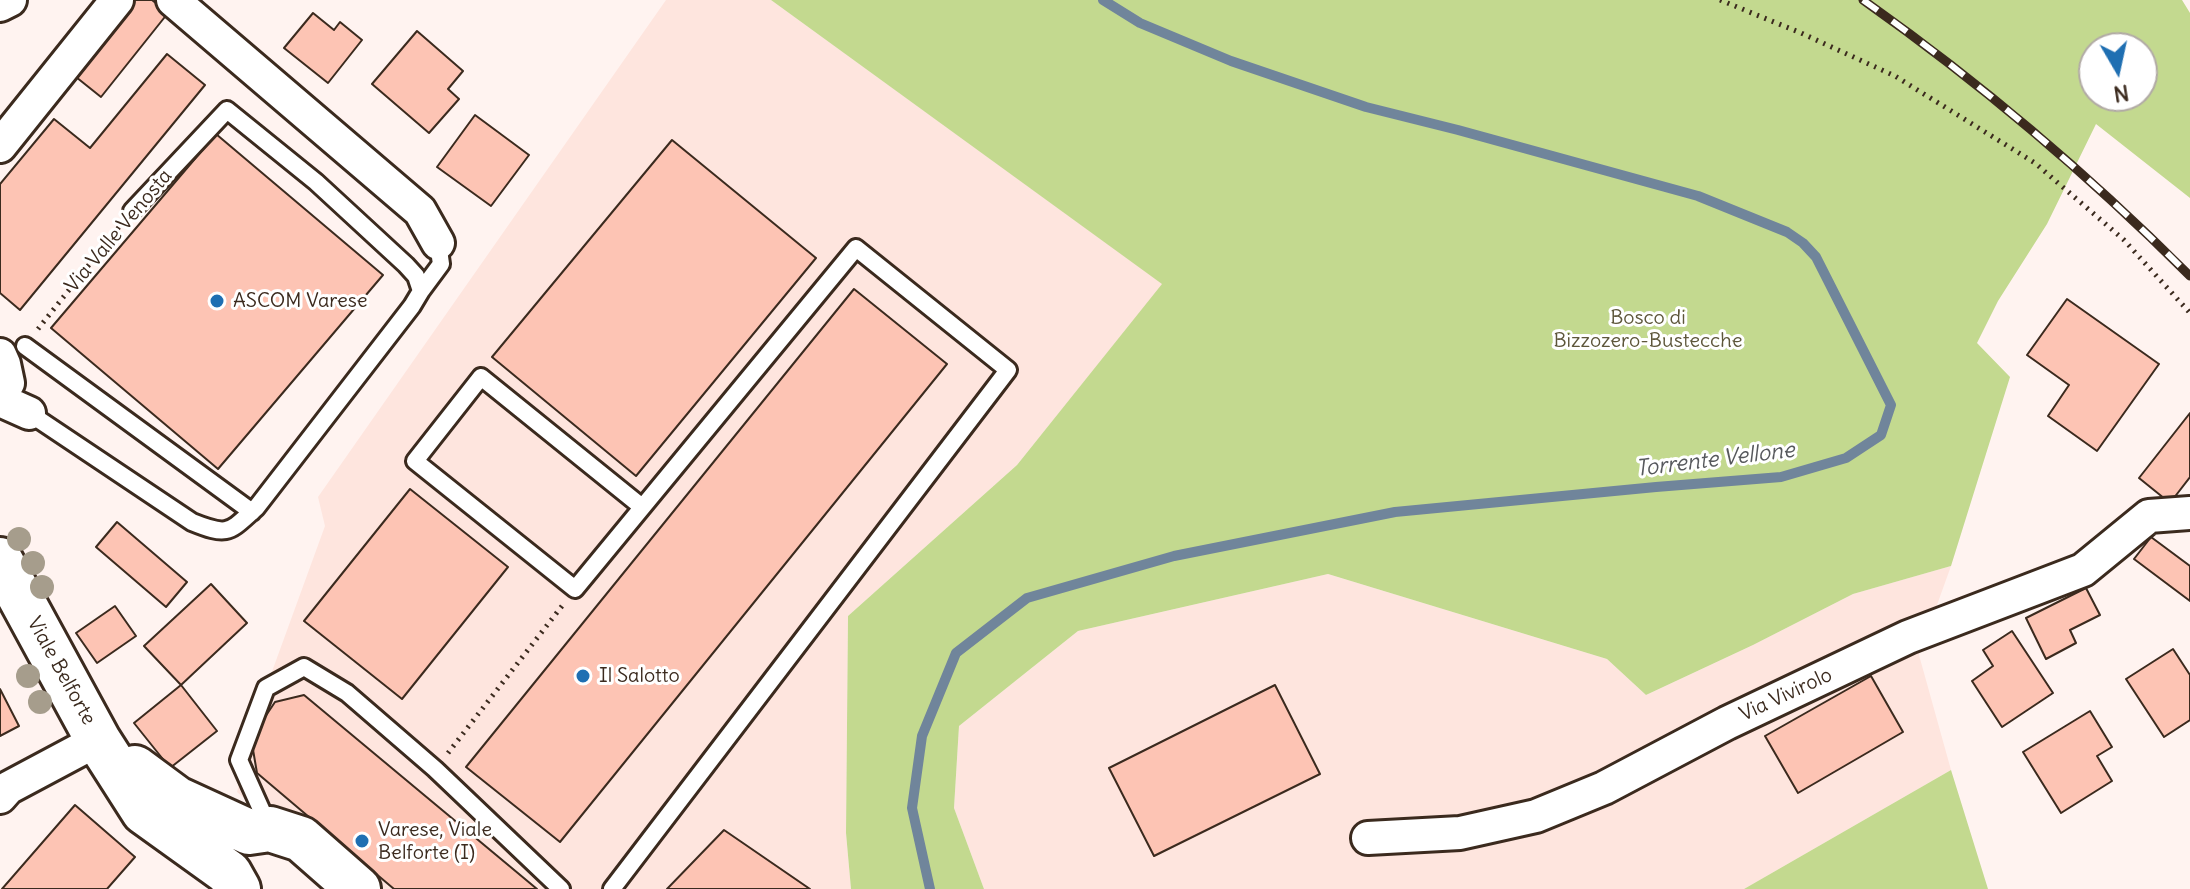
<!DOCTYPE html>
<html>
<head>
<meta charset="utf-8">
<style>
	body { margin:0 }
	#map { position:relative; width:2190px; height:889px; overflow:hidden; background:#fff3f0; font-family:Delius,sans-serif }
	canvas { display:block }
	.north { position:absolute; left:2078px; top:32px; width:80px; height:80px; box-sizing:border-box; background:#fff; border:2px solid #b1aaa5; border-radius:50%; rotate:171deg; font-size:22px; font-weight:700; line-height:32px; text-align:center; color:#3b2a1e }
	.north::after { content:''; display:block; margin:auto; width:28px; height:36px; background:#1f6fb2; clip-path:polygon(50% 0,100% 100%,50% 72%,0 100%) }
</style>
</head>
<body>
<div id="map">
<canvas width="2190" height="889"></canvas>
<div class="north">N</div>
</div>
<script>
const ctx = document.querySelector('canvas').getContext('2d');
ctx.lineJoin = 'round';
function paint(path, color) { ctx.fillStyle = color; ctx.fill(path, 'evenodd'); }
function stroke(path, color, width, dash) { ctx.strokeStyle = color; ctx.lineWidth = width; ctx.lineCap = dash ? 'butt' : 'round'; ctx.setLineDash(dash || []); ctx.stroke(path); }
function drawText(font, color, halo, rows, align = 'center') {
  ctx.font = font + ' Delius,sans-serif'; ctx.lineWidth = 6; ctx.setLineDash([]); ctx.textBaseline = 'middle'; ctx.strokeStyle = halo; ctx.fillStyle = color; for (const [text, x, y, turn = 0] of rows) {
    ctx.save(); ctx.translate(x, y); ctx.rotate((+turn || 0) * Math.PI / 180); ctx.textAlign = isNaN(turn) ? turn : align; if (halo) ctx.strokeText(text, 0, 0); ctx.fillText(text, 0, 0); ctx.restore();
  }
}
paint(new Path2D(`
	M666,0H771L1163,284L1017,465L848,616L846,833L851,889H348L237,792L266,688L325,526L318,497Z
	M1951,566L1919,655L1951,770L1744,889H984L954,808L959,726L1078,631L1328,574L1607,659L1646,695L1753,645L1853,594Z`), '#fee5de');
paint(new Path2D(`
	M771,0H2182L2190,13V198L2096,124L2047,224L1998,301L1977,343L2010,377L1951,566L1853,594L1753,645L1646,695L1607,659L1328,574L1078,631L959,726L954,808L984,889H851L846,833L848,616L1017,465L1162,284ZM2142,48V96H2094V48Z
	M1951,770L1988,889H1744Z`), '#c3d98f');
stroke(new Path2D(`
	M930,889L912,808L922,736L956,653L1027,598L1174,556L1395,512L1656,487L1781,477L1846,458L1881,435L1891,405L1816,257L1803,243L1787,232L1698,196L1458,130L1366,107L1231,61L1140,23L1103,0`), '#70859b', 10);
const building = new Path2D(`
	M129,0H152L168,13L101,97L71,73Z
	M313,13L334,30L340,22L362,40L328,83L284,48Z
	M417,31L463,71L448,89L459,99L429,133L372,84Z
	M167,54L205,85L20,310L0,293V184L54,119L90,148Z
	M475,115L529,155L491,206L437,167Z
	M216,134L383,275L218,469L51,328Z
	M672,140L816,258L636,476L492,357Z
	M854,289L947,364L560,842L466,767Z
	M2067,299L2159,364L2097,451L2048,416L2069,385L2027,355Z
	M2190,413V477L2170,503L2139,478Z
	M410,489L508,567L402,699L304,621Z
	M117,522L187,582L166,607L96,547Z
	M2151,537L2190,566V601L2134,559Z
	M211,584L247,623L181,685L144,646Z
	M2086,588L2100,615L2070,630L2076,643L2046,659L2026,618Z
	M115,606L136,636L97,663L76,633Z
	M2012,631L2053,693L2002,727L1972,681L1993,666L1983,650Z
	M2173,649L2190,675V720L2164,737L2126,679Z
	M1871,676L1903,732L1798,793L1765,736Z
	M181,685L217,731L170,768L134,723Z
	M1275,685L1320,774L1154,856L1109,768Z
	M0,689L19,726L0,736Z
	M304,695L537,889H394L257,773L251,738L275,702Z
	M2090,711L2112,747L2097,756L2112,781L2061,813L2023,752Z
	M75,805L135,857L107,889H2Z
	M724,830L810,889H667Z`);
paint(building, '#fdc4b4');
stroke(building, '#3b2a1e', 2);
const lane = new Path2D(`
	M421,291L441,264L438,243
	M25,346L252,512
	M29,413L192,522C229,537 229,532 256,508L412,306L421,291L416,276L406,265L316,182L227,110L132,211
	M269,827L239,760L266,688L304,667L347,693L435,769L561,889
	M612,889L1008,370L856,248L575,589L415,461L481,377L642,507`);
const street = new Path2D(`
	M173,0L420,211L438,243
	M0,5L10,0
	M0,146L117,0
	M0,355L4,364L8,383L0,393
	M0,400L29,413
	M0,797L8,788L98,740
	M1368,838L1460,833L1536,816L1604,788L1727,723L1908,637L2083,570L2149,516L2190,513`);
const secondary = new Path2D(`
	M0,560L98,740L144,812L229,873L238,889
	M135,768L177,799L249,832L270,829L301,839L358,889`);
stroke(lane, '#3b2a1e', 22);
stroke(street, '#3b2a1e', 38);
stroke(secondary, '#3b2a1e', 50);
stroke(new Path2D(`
	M1720,0L1801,33L1895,76L2035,163L2124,240L2190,313
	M38,329L119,227
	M448,753L562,606`), '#3b2a1e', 5, [2, 6]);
stroke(lane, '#fff', 16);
stroke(street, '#fff', 32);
stroke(secondary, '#fff', 44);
const rail = new Path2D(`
	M1863,0C1978,81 2090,176 2190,276`);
stroke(rail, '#3b2a1e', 9);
stroke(rail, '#fff', 6, [18]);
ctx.fillStyle = '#a69d8c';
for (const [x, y] of [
	[19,539],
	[33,563],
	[42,587],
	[28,676],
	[40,702]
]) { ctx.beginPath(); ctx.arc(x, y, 12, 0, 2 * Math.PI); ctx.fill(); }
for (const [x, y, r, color] of [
	[217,301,8,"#1f6fb2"],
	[583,676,8,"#1f6fb2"],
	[362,841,8,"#1f6fb2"]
]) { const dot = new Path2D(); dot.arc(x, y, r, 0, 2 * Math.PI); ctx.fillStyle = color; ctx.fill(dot); stroke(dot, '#fff', 3); }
drawText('20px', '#3b2a1e', '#fff', [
	["Via Valle Venosta",119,231,-50],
	["Viale Belforte",61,671,61],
	["Via Vivirolo",1786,695,-25]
]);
drawText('20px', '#3b2a1e', '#fff', [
	["ASCOM Varese",233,301],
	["Il Salotto",599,676],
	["Varese, Viale",378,830],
	["Belforte (I)",378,853]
], 'left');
drawText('20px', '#5d563a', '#fff', [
	["Bosco di",1648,318],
	["Bizzozero-Bustecche",1648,341]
]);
drawText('italic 22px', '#56585c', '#fff', [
	["Torrente Vellone",1715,460,-7]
]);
</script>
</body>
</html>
